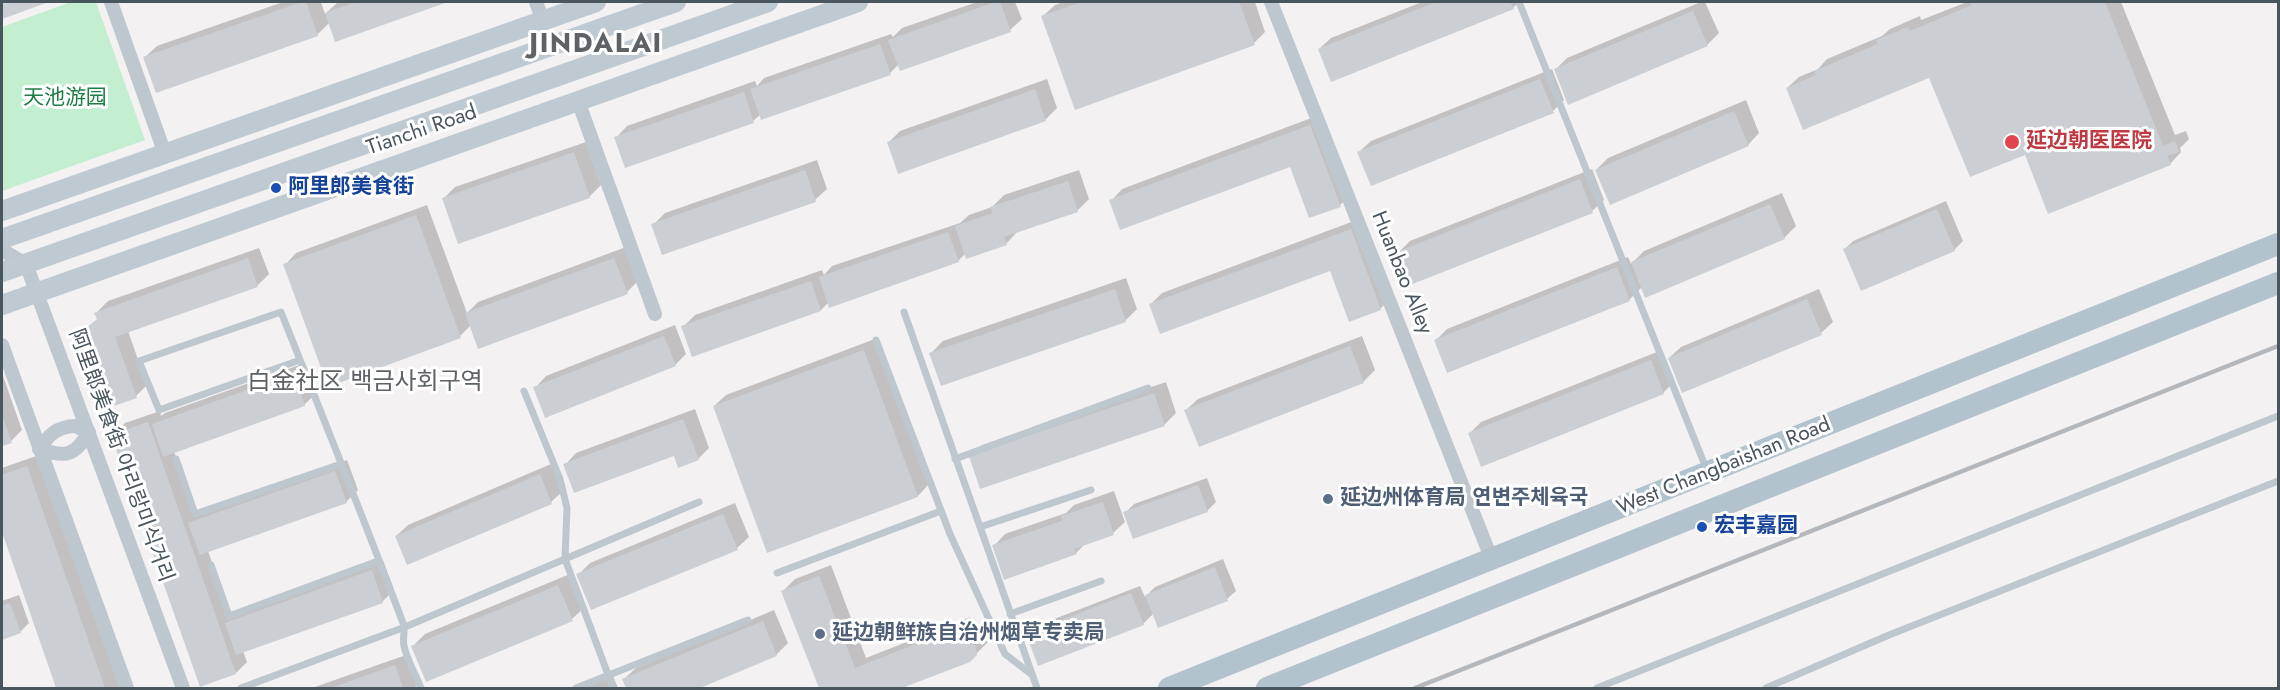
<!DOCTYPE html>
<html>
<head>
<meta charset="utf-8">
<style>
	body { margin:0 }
	#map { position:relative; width:2280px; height:690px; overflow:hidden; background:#f3f1f2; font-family:Jost,sans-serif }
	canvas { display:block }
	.frame { position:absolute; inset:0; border:3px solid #4a565e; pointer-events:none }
</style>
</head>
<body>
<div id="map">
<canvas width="2280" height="690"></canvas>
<div class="frame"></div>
</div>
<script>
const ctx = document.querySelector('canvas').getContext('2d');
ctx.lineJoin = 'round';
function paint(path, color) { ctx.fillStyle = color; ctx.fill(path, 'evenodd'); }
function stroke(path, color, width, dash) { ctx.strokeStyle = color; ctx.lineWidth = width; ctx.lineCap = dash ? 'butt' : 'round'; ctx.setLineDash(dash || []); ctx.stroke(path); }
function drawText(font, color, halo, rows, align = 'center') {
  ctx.font = font + ' Jost,"Noto Sans SC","Noto Sans KR",sans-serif'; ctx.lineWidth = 6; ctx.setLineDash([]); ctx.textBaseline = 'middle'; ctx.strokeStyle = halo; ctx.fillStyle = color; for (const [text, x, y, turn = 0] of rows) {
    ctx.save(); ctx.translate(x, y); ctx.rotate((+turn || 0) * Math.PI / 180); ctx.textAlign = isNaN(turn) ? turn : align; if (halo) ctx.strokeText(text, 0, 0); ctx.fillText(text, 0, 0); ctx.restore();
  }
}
paint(new Path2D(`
	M71,2H96L145,140L2,191V27Z`), '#c3eecf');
paint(new Path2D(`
	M2,2H46L2,18Z
	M283,2H321L325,14L338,2H444L336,40L330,22L317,35L145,57L157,46Z
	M977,2H1015L1022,19L1010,30L899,64L890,73L761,114L753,121L616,138L627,126L755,81L757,86L764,78L891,34L893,37L902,28Z
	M1063,2H1255L1265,32L1254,43L1043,16L1055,5Z
	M1422,2H1519L1513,8L1319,49L1331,38Z
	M1701,2H1705L1719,33L1707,45L1555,70L1567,58Z
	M1967,2H2121L2175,135L2186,131L2189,139L2180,148L2181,152L2170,164L2025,153L1929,76L1787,88L1799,77L1818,69L1827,59L1882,36L1890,29L1920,16L1921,20Z
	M1552,69L1564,100L1553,111L1359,152L1371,141Z
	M1047,79L1057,108L1046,119L899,172L889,142L900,131Z
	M1746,100L1759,133L1748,145L1596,170L1608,158Z
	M1322,114L1352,194L1340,205L1291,165L1111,201L1122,189Z
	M586,142L601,185L589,197L444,198L455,187Z
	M817,160L827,189L815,200L653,225L665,213Z
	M1592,169L1604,200L1592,211L1399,252L1410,241Z
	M1079,170L1089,199L1077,211L1017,232L1006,244L966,253L958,261L829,302L821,310L683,327L695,315L822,270L824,275L832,266L960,223L969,215L992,207L1004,195Z
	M1782,193L1796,226L1784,238L1642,287L1629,300L1436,340L1447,329L1628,257L1631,264L1644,251Z
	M1946,201L1963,241L1954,250L1845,249L1853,241Z
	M427,205L467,313L478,302L626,247L638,281L627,292L471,325L460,336L285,265L296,253Z
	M1362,218L1392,297L1380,309L1331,269L1151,304L1162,293Z
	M259,248L269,274L257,286L128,331L147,385L136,396L81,348L98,318L96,313L108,301Z
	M1126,278L1137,309L1126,320L942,384L931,353L943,341Z
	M1819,289L1833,322L1821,333L1669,358L1681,347Z
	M675,325L686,354L675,365L535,388L546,376Z
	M1362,336L1375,370L1363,382L1186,410L1198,399Z
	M875,339L929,484L918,496L768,552L714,406L726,395Z
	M1662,350L1675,381L1663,393L1469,434L1481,422Z
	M305,363L316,393L304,405L174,451L197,517L202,512L347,460L358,490L346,502L208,551L232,618L238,612L383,560L394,590L382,602L243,651L247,662L236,673L113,435L125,423L160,411L161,416L165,413Z
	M2,373L22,430L11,441L2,445Z
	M1166,382L1176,413L1165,424L981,488L970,457L982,445Z
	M695,409L709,448L698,459L675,454L565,465L576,453Z
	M39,455L120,688H57L2,527V468Z
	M551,464L563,491L551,502L396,536L408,525Z
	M1207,478L1216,502L1207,511L1125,513L1134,504Z
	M1114,491L1125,522L1113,533L1086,543L1076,553L994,546L1005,534L1066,513L1074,505Z
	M735,503L749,537L737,548L578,575L590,563Z
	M1223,559L1236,591L1227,599L1154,613L1143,624L1027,634L1036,626L1140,586L1145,597L1155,587Z
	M831,565L866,658L970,617L976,631L985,632L988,642L969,661L899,688H821L783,591L795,579Z
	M570,574L584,608L572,619L413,646L425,634Z
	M19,595L29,623L20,632L2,638V601Z
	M774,610L788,643L776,655L696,688H628L624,679L636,668Z
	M406,655L417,685L414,688H312Z
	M613,676L618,688H582Z`), '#0003');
paint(new Path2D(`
	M2,2H49L2,19Z
	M302,2H306L318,36L156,93L143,57Z
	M356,2H448L335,42L325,13Z
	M995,2H1000L1011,32L900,71L888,40Z
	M1081,2H1239L1255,45L1075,110L1041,16Z
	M1436,2H1510L1514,9L1331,82L1318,49Z
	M1970,2H2105L2163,146L2175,141L2179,152L2167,156L2171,165L2048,214L2025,155L1970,177L1929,78L1803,130L1786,88L1816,75L1814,71L1878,44L1876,40L1908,27L1910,31L1972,5Z
	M1693,11L1708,46L1568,105L1554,69Z
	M880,44L891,75L761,120L750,89Z
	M1540,79L1554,113L1371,186L1357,152Z
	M1035,89L1046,121L898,174L887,142Z
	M744,92L754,123L625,168L614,137Z
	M1734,111L1749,146L1610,205L1595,170Z
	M1310,125L1341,207L1309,218L1290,167L1120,230L1109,200Z
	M574,152L590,198L458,244L442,198Z
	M805,170L816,202L662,255L651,224Z
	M1580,179L1593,213L1410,285L1397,252Z
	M1068,181L1078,212L1004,237L1007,245L966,259L955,226L993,213L990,207Z
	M1770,204L1785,239L1645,298L1631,262Z
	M1937,209L1955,251L1861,291L1843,249Z
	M416,215L461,338L328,387L283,264Z
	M1351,229L1381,310L1349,322L1330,271L1160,334L1149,304Z
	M948,232L959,262L829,308L819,277Z
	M248,258L258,287L115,337L137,398L102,410L79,347L85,345V329L97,319L94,313Z
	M614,258L628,294L478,349L465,313Z
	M1617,267L1630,301L1447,373L1434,340Z
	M811,281L821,311L692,357L681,326Z
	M1115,289L1126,322L941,386L929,353Z
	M1807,299L1822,335L1682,393L1668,358Z
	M664,336L676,366L545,418L533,387Z
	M1350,346L1364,383L1199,447L1184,410Z
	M864,350L918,497L767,553L713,406Z
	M1651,360L1664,394L1481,467L1468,433Z
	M294,373L305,406L163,457L152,424Z
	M1154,393L1165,426L980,489L969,456Z
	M2,415L12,443L2,446Z
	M683,419L699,460L678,468L674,456L574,493L563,464Z
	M148,422L236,674L200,687L111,435Z
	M27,466L105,688H56L2,532V475Z
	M335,471L347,503L200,555L188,523Z
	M540,474L552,504L407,565L395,536Z
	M1198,485L1208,512L1133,539L1123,512Z
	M1103,502L1114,535L1074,549L1077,554L1004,580L992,545L1062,521L1061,516Z
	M723,514L738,550L591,610L576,574Z
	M1215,567L1228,601L1158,628L1145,595Z
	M372,570L383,603L236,655L225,623Z
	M819,576L855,668L959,627L964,642L976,646L977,655L970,662L902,688H819L781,591Z
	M558,585L573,621L426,682L411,646Z
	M1131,593L1144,625L1038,666L1026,634Z
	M10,603L21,633L2,640V606Z
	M763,621L777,656L700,688H626L622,679Z
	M395,665L403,688H331Z`), '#cbcfd3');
stroke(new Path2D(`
	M1519,2L1706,468
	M904,312L1037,688
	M876,340L950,534L1005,654L1031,674
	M300,360L159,410L139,361L281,312C322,415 364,519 403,623C406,631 402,638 404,646C407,660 416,675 421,688
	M524,391L560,479L567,508L565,559L613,688
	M176,459L195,514L341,464
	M955,459L1148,388
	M980,527L1091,490
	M211,565L229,616L378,561
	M777,573L941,511
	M1010,614L1101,581
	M241,688L405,627L699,502
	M576,688L748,620
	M1597,688L2278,416
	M1766,688L1889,635L2278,481`), '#bec7cd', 7);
stroke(new Path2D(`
	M111,2L165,154
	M536,2L543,21
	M1271,2L1492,560
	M578,101L655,314
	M2,250L26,264L183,688
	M2,345L127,688
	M75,426L89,432C75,456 66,458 39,449C49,435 56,427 75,426Z`), '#bec7cd', 14);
stroke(new Path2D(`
	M2,211L596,2
	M2,239L676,2
	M2,272L768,2
	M2,305L858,2`), '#bec9d1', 20);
stroke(new Path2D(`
	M1169,688L2278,244
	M1267,688L2278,283`), '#b3c3ce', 22);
stroke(new Path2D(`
	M1415,688L2278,346`), '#b4b7bb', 4.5);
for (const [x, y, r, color] of [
	[2012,142,8,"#e0444e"],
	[276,188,6,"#1a4fb4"],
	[1328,499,6,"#5c6f8a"],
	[1702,527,6,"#1a4fb4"],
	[820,634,6,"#5c6f8a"]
]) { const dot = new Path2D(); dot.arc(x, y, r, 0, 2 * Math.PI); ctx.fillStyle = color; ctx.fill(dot); stroke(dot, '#fff', 2); }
drawText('21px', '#1d7d44', '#fff', [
	["天池游园",65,99]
]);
drawText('21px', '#4a565e', '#fff', [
	["Tianchi Road",422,131,-19],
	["Huanbao Alley",1401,273,68],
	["阿里郎美食街 아리랑미식거리",120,456,70],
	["West Changbaishan Road",1724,467,-22]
]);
drawText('bold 21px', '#be3a42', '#fff', [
	["延边朝医医院",2026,142]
], 'left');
drawText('bold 21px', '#164399', '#fff', [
	["阿里郎美食街",288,188],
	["宏丰嘉园",1714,527]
], 'left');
drawText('bold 21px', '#4e5e75', '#fff', [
	["延边州体育局 연변주체육국",1340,499],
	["延边朝鲜族自治州烟草专卖局",832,634]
], 'left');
drawText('24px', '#5e6266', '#fff', [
	["白金社区 백금사회구역",365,383]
]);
ctx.letterSpacing = '1.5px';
drawText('bold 27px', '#5e6266', '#fff', [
	["JINDALAI",596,45]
]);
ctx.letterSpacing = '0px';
</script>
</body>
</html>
